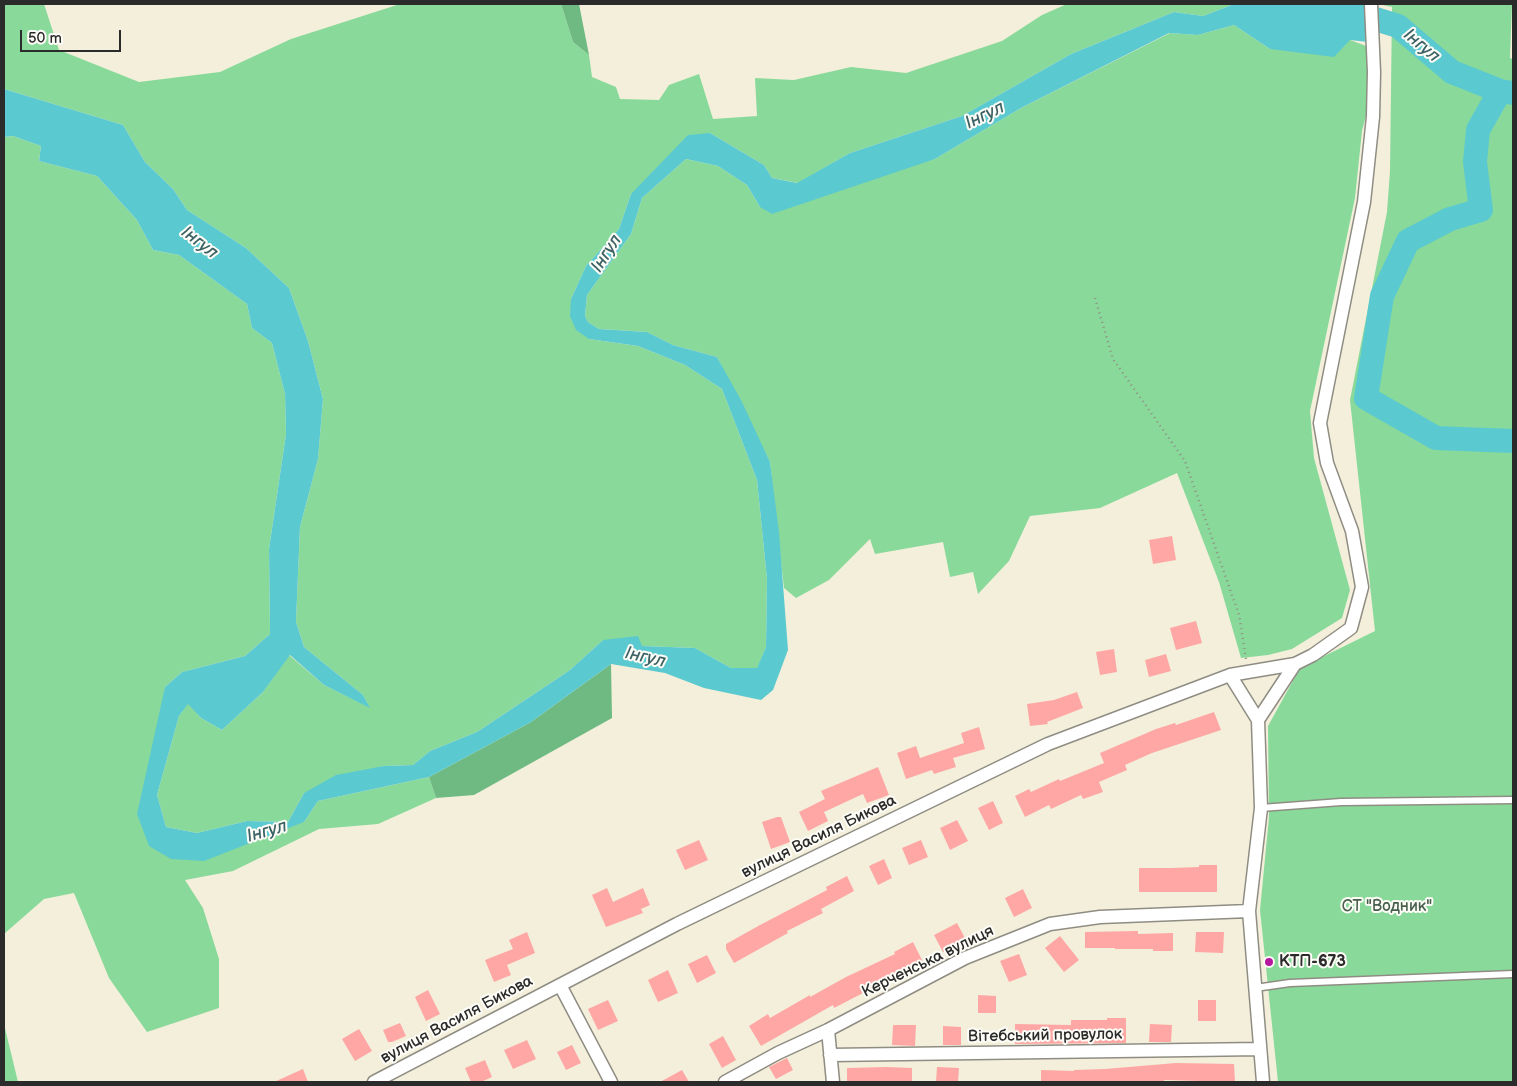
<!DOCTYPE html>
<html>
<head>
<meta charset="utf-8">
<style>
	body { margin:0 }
	#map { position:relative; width:1517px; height:1086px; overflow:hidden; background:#f3efdb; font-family:"Balsamiq Sans",sans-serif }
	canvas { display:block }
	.frame { position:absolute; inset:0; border:5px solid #2b2b2b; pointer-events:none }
	.scale { position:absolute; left:20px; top:30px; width:101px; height:22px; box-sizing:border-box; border:2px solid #2b2b2b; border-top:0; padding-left:6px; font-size:15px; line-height:18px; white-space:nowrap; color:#2b2b2b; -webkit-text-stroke:4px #fdfcf7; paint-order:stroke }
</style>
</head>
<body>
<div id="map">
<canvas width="1517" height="1086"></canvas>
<div class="frame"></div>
<div class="scale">50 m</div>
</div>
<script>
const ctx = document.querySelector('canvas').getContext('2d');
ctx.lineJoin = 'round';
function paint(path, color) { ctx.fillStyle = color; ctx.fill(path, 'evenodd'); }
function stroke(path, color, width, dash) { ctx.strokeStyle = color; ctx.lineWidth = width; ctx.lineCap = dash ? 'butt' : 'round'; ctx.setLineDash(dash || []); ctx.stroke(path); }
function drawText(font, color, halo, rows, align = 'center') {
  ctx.font = font + ' "Balsamiq Sans",sans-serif'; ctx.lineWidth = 4; ctx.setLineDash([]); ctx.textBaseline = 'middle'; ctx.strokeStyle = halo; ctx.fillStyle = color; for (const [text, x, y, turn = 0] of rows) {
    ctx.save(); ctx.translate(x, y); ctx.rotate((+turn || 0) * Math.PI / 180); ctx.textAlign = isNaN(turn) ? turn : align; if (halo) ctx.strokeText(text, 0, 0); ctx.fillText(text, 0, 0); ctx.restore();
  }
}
paint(new Path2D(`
	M4,4H44L59,50L139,82L220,72L291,39L400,4H561L573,42L589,55L592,77L616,87L620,99L659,100L669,85L699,74L713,119L757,116L755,78L794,80L851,67L906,73L1002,41L1042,15L1067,4H1234L1203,16L1174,12L1071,54L962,116L850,153L798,183L772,178L764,165L710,133L631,194L619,229L586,266L571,299L589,339L638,346L685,365L722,389L757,480L767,579L766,647L757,669L731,668L695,648L642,646L603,640L570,670L477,732L430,751L413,765L384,766L304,793L288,822L247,821L197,833L166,827L157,795L179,716L188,703L201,718L222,730L263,692L289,655L324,685L369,707L363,695L304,647L296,622L300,527L318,459L323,399L308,341L289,288L246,248L187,210L173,189L145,162L123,125L4,89Z
	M1378,4H1512L1510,58L1513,59V1082H1278L1260,910L1269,817L1268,726L1300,668L1375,631L1350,400L1387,212L1390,171L1392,7Z
	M1234,25L1270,49L1350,40L1369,47V104L1362,131L1355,198L1310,411L1314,458L1350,590L1342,618L1292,649L1268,655L1241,658L1219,582L1177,473L1100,508L1030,516L1009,561L978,594L973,572L950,577L943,542L875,554L870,539L829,580L796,598L784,588L770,462L717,357L673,345L647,332L599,329L588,322L585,316L587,295L631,234L642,198L686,159L718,166L747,185L760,207L935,159L1021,108L1170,33L1198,35Z
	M13,136L41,146L39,161L97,176L137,220L153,250L179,255L247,304L252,328L272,343L285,394L286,434L269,549L270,634L245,656L182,672L165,687L149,846L304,822L318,801L429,777L436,798L378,824L319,829L233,871L185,880L203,908L219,959V1008L147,1032L109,978L74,893L44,899L4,934V137Z
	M4,1024L18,1082H4Z`), '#89da9a');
paint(new Path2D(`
	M561,4H579L589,55L573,42Z
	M611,664L612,718L474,795L436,798L429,777L531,722Z`), '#6eba82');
paint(new Path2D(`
	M1234,4H1366L1368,42L1350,40L1334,57L1270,49L1234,25L1198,35L1169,33L1021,108L935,159L772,214L760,207L747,185L718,166L686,159L642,198L631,234L587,295L585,316L588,322L599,329L647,332L673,345L717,357L742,402L770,462L779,532L788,650L773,690L761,700L704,688L665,673L611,664L531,722L429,777L318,801L304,822L204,861L171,859L149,846L137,814L165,687L182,672L245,656L270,634L269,549L286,434L285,394L272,343L252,328L247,304L179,255L153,250L137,220L97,176L39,161L41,146L13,136L4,137V89L123,125L145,162L173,189L187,210L246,248L289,288L308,341L323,399L318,459L300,527L296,622L304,647L363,695L370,708L324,685L290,655L263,692L222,730L201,718L188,704L179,716L157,795L166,827L197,833L247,821L288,822L304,793L336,775L384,766L413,765L430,751L477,732L570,670L603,640L638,636L642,646L695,648L731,668H757L766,647L767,579L757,480L722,389L685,365L638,346L589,339L576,330L570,316L571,299L586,266L619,229L631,194L688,135L710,133L764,165L772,178L797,183L850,153L962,116L1071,54L1174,12L1203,16Z`), '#5bc9d0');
stroke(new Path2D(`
	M1327,4L1398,26L1452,72L1500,91L1513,93
	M1500,91L1478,130L1475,162L1481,210L1450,219L1408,241L1382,296L1366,398L1436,438L1513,441`), '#5bc9d0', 24);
paint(new Path2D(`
	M1172,536L1176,560L1153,564L1149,540Z
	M1196,621L1202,643L1176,650L1170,628Z
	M1114,649L1117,672L1100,675L1096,652Z
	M1166,654L1171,671L1149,677L1145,660Z
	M1077,692L1083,708L1047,722L1048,724L1030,726L1027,704L1054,700Z
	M1214,712L1221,730L1152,753L1125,765L1127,770L1099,782L1103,792L1083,799L1081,795L1051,809L1049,805L1025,817L1015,796L1029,789L1031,792L1059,779L1060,781L1104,763L1100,753L1156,729L1175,723L1176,725Z
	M979,727L985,749L953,758L956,767L934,774L932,770L906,779L897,753L916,746L920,758L964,743L961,733Z
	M878,767L889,795L867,803L863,794L824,812L828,821L808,831L799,812L825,799L821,791Z
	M993,801L1003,823L989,830L978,808Z
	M777,817H781L790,842L771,849L762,822Z
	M957,820L968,841L950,850L940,828Z
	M699,840L708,860L685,870L676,850Z
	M921,840L928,857L909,865L902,848Z
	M884,859L892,878L878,885L869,866Z
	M1199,865H1217V892H1139V868H1172L1199,867Z
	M847,876L854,891L821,909L823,913L787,931L788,933L734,963L726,949V944L760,925L827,890L826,887Z
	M607,888L613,902L643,888L650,905L641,909L643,913L606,927L592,895Z
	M1023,889L1032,908L1014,917L1005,898Z
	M957,923L966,940L943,952L934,935Z
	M1138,931V934L1173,933V951H1153V949H1115V948H1085V932Z
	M527,932L535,953L507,965L511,975L494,982L485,960L513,949L509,940Z
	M1196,932H1224L1223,953L1195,952Z
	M1060,936L1079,960L1064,972L1045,948Z
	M913,942L923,962L834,1008L833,1005L761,1046L749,1026L768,1014L770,1018L810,995V997L846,977L895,954L894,952Z
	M1019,954L1027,975L1009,982L1000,961Z
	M707,955L716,973L697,983L688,964Z
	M668,970L678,993L658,1002L648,980Z
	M428,990L440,1014L426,1021L415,997Z
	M978,995L996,996V1013H978Z
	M608,1000L618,1021L598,1030L588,1009Z
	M1198,1000H1216V1021H1198Z
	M1107,1018H1126V1043L1015,1044V1024L1071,1025V1020H1107Z
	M400,1023L406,1036L392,1042H388L383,1030Z
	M1150,1024L1172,1025L1171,1042H1149Z
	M893,1025H916L915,1046L892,1045Z
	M943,1026L961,1027V1045H943Z
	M359,1029L372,1051L355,1061L342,1039Z
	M723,1036L736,1060L722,1068L709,1044Z
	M527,1040L536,1059L513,1069L504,1050Z
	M572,1045L581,1063L566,1070L557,1052Z
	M787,1058L793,1070L776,1079L769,1067Z
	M485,1060L492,1077L481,1082H471L465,1068Z
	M1176,1063L1234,1064L1235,1082L1164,1080V1082H1041V1070L1074,1071V1070L1105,1069Z
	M887,1067L912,1068V1082H847V1068Z
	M937,1067L959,1068L958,1082H936Z
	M303,1069L308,1082H274Z
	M682,1070L689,1082H660Z`), '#ffa7a5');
const service = new Path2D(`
	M1261,808L1341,802L1513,800
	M1255,988L1290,983L1513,974`);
const minor = new Path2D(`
	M1230,675L1258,720
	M560,985L611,1082
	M828,1030L833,1082
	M830,1055L1260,1049
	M374,1082L677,924L1048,744L1230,675L1295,664
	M725,1082L778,1053L828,1030L965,958L1050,924L1100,917L1249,911
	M1263,1082L1249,911L1261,808L1258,720L1295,664L1313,655L1351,628L1362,587L1352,531L1327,463L1320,423L1364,202L1373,117L1374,72L1371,4`);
stroke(service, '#8f8d83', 9);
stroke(minor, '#8f8d83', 15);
stroke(new Path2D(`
	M1095,298L1113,359L1185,461L1239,615L1246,659`), '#8f8d83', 2.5, [1, 4]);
stroke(service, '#fff', 6);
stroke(minor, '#fff', 12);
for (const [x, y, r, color] of [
	[1269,962,5,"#b5179e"]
]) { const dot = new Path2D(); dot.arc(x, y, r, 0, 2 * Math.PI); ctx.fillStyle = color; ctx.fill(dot); stroke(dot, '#fdfcf7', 2); }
drawText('16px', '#2b2b2b', '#fdfcf7', [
	["вулиця Василя Бикова",819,837,-26],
	["Керченська вулиця",928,962,-26],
	["вулиця Василя Бикова",457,1020,-28],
	["Вітебський провулок",1045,1036,-1]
]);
drawText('16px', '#47604c', '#fdfcf7', [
	["СТ \"Водник\"",1387,907]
]);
drawText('bold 16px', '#2b2b2b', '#fdfcf7', [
	["КТП-673",1279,962]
], 'left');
drawText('italic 18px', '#3c6265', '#fdfcf7', [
	["Інгул",1421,46,40],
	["Інгул",985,116,-26],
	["Інгул",199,243,38],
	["Інгул",607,254,-57],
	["Інгул",645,658,13],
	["Інгул",267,832,-16]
]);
</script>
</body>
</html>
